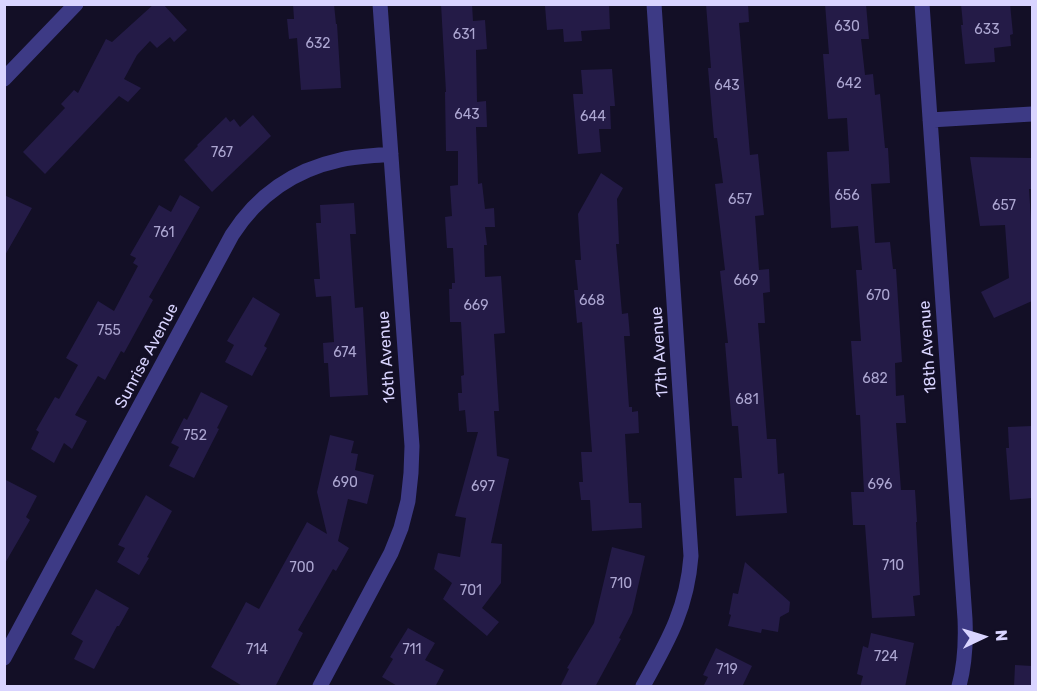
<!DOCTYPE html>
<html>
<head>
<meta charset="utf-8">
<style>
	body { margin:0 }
	#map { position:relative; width:1037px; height:691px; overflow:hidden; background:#130f26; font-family:Rubik,sans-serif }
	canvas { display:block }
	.frame { position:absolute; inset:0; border:6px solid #d9d4ff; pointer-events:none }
	.north { position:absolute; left:953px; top:607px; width:60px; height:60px; -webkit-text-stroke:4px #130f26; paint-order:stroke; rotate:86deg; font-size:16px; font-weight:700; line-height:24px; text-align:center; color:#d9d4ff }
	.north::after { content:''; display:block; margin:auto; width:21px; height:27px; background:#d9d4ff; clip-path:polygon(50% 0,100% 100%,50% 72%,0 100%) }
</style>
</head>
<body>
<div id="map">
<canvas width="1037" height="691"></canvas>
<div class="frame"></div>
<div class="north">N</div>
</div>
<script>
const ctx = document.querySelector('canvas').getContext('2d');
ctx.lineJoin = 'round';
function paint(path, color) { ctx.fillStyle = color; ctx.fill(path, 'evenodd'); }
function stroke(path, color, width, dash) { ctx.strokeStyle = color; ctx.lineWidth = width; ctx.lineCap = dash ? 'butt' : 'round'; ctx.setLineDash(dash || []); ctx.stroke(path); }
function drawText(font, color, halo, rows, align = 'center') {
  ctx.font = font + ' Rubik,sans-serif'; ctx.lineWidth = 5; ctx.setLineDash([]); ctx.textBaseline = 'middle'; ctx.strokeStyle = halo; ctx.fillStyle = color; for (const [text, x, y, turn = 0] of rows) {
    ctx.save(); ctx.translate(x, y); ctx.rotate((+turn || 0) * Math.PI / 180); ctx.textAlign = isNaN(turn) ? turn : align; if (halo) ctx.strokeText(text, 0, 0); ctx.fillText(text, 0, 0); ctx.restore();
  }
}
paint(new Path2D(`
	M154,4H163L187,30L174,42L170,37L157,48L150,41L137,55L124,79L141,88L128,102L119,96L45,174L23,152L65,108L61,104L74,90L78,93L106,39L112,42Z
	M293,4H334L336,24H337L341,88L301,90L297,38L289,39L287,19H294Z
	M441,4H472L473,21L485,20L487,49L476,50L477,102L486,101L487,127H476L478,184L482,183L485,209L494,208L495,227H485L487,245H484L485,277L501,276L505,333L494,334L499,411H494L497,456L509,459L491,543L502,544L501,583L482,608L499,622L487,636L443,599L452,583L434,569L438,553L460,557L466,518L455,516L478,432H467L465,410L459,411L458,393H462L461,376L464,375L461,322H450L449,289H452V283H455L453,248H447L445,217L452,216L450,186L458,185V151H446L445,92H446Z
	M560,4H609L610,29L581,31L582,41L564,42L563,29L547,30L545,6Z
	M706,4H748L749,22L739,23L750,155L758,154L764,215L755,216L759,270L769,269L770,292L763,293L765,323H758L767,439H776L778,474L784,473L787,513L736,516L734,478H742L738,426H732L725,343H728L720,271L725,270L715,184L723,183L717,138H714L708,68H711Z
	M825,4H866L869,39H861L865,75L873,74L875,95L880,94L885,148H888L890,183L871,184L875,243L890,242L893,269H896L902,362L895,363L896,396L904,395L906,423H896L901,490H915L917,522H916L920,595L913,596L915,616L872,618L865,525H853L851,492H864L860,415H856L851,341H861L856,270H862L858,226L831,228L827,152L849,151L847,118L828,119L823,54H829Z
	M961,4H1010L1013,34L1010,35L1011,46L994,48L995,62L965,64L961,25H963Z
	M612,69L615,106H610L611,129H599L601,152L578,154L573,94H583L581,70Z
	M253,115L271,136L212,192L184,160L198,146L197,145L226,117L230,122L234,119L240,127Z
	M970,157L1032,158V189H1029L1032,235V301L994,318L981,292L1009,278L1005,225L980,226Z
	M601,173L623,188L617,199L619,244H616L622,314L628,313L630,336H624L629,407H632V412L638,411L639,433L625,434L629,503H641L642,528L592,531L590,500H581L579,482H583L581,452H592L582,322L577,323L574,290H578L575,260H581L578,214Z
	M4,195L32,208L4,257Z
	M180,195L200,207L149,297L153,300L124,353L121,351L105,380L98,376L75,415L87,421L72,449L64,443L54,463L31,449L39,432L36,430L55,397L59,399L78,365L66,358L98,301L114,311L138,266L133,263L136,258L130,255L159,205L171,212Z
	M354,203L356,234H350L355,308L363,307L368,395L330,397L328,363H324L323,343L334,342L331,296L316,297L314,279H320L316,223H321L320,205Z
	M253,297L280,314L264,346L267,348L252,376L225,362L234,345L227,341Z
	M201,392L228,406L217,428L219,429L194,478L169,466L179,447L171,443L184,418L187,420Z
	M1032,426V498L1010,500L1006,448H1009L1008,427Z
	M330,435L354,441L351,453L358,454L355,470L374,475L367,504L348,499L338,541L349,548L336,571L333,569L298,630L303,633L275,687H244L211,667L246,602L259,609L307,522L327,534L317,492Z
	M4,479L37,496L26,517L30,520L4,565Z
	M146,495L172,511L147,557L149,558L139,575L117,562L125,548L118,545Z
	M612,547L645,556L632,613L619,638L621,639L595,687H560L569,669L567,668L594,623Z
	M745,562L790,602L789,612L780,617L778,632L762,629L761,633L728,626L731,615L729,614L733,593L738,594Z
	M96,589L129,608L119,626H117L94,669L74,659L83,641L71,634Z
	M408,628L435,643L425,660L444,670L435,687H399L382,677L393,659L390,657Z
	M871,633L914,643L905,687H860L863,676L857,674L863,646L868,648Z
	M716,648L752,666L742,687H703L708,677L703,675Z
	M1015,665L1032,666V687H1014Z`), '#241b47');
stroke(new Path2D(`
	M922,4L965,619C966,642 965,664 959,686
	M4,79L76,4
	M930,120L1032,114
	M4,658L232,235C257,196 294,170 340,160C356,156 374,156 391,154
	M320,686L391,553L401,528L408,501L411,473L412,446L380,4
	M643,686C668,641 687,609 691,556L654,4`), '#3d3a85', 15);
drawText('14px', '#aca6d1', null, [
	["630",847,27],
	["633",987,30],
	["631",464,35],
	["632",318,44],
	["642",849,84],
	["643",727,86],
	["643",467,115],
	["644",593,117],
	["767",222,153],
	["656",847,196],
	["657",740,200],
	["657",1004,206],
	["761",164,233],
	["669",746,281],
	["670",878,296],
	["668",592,301],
	["669",476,306],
	["755",109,331],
	["674",345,353],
	["682",875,379],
	["681",747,400],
	["752",195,436],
	["690",345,483],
	["696",880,485],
	["697",483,487],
	["710",893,566],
	["700",302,568],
	["710",621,584],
	["701",471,591],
	["714",257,650],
	["711",412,650],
	["724",886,657],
	["719",727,670]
]);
drawText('16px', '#d9d4ff', '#130f26', [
	["18th Avenue",928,347,-94],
	["17th Avenue",660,352,-94],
	["Sunrise Avenue",147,356,-62],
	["16th Avenue",387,357,-94]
]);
</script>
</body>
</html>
